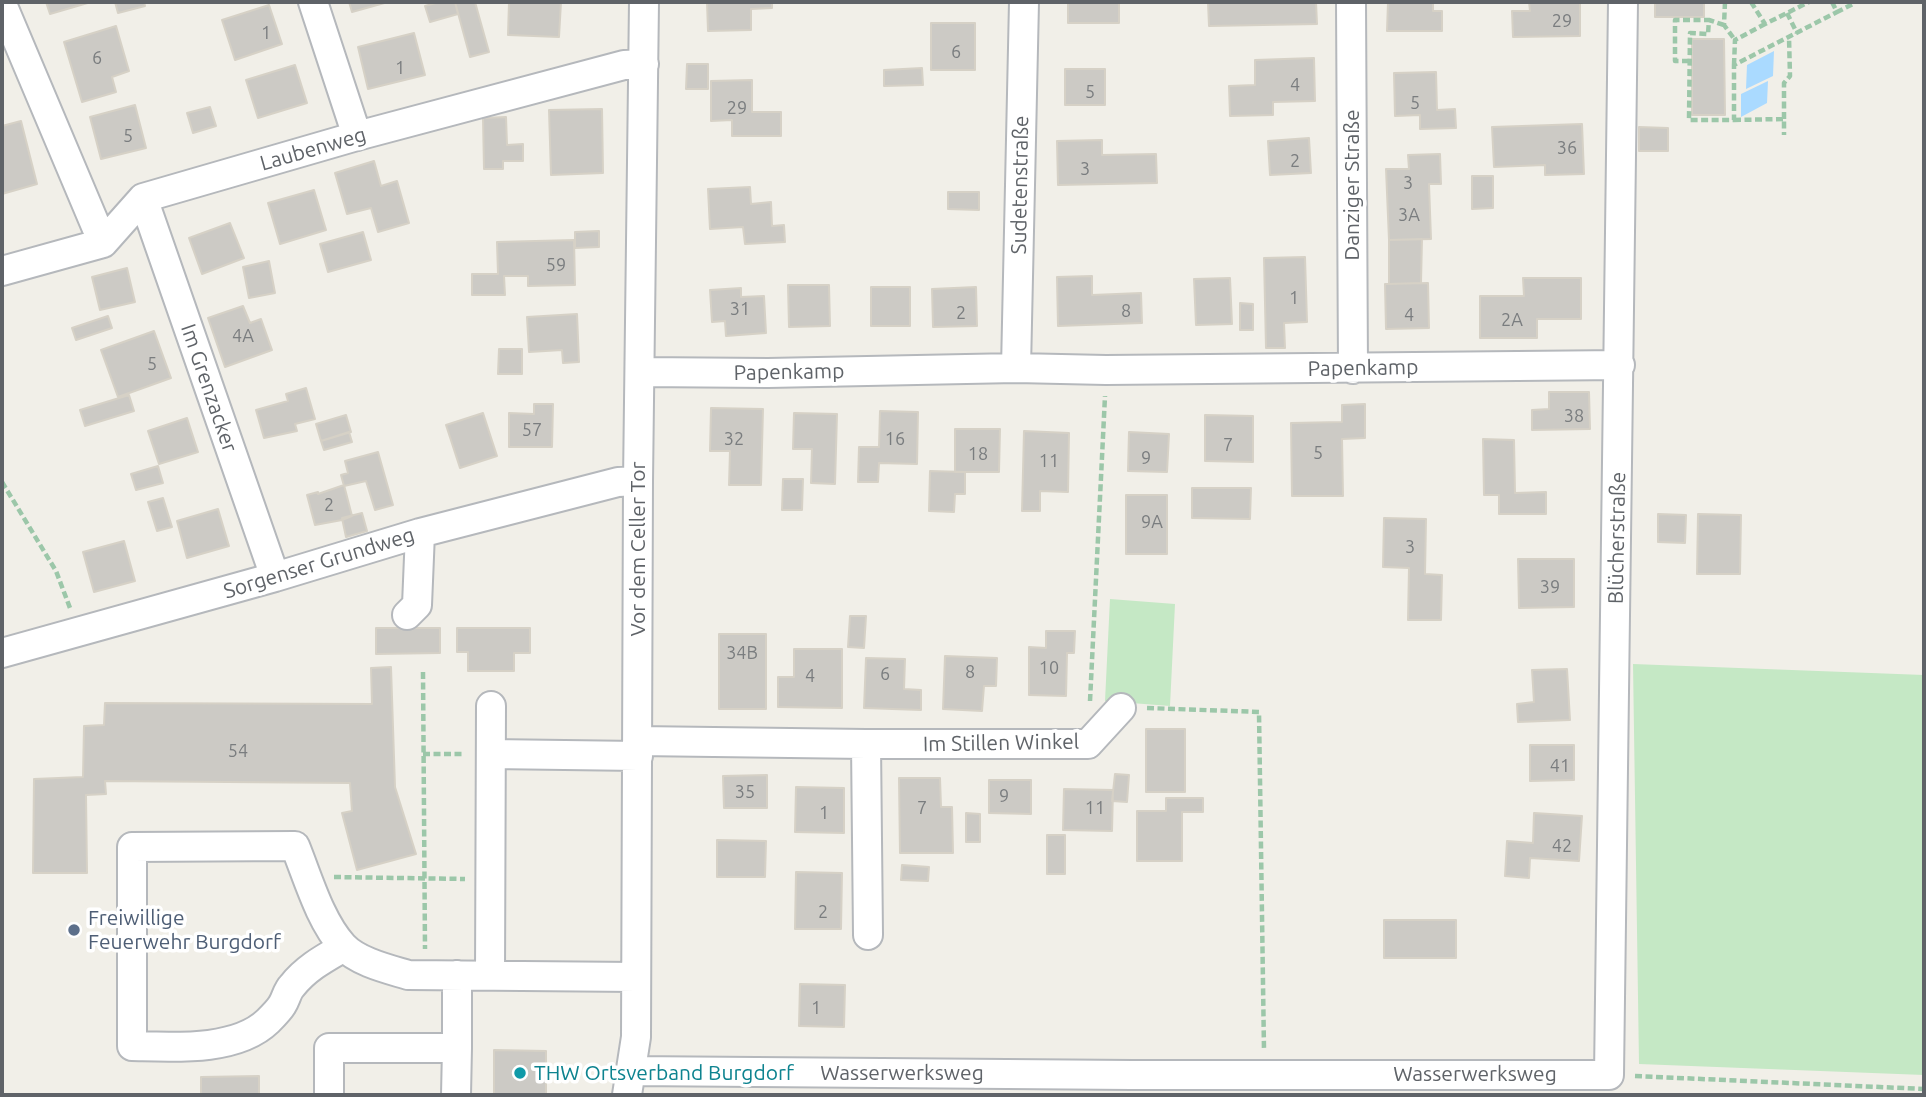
<!DOCTYPE html>
<html>
<head>
<meta charset="utf-8">
<style>
	body { margin:0 }
	#map { position:relative; width:1926px; height:1097px; overflow:hidden; background:#f1efe8; font-family:Ubuntu,sans-serif }
	canvas { display:block }
	.frame { position:absolute; inset:0; border:4px solid #5f6368; pointer-events:none }
</style>
</head>
<body>
<div id="map">
<canvas width="1926" height="1097"></canvas>
<div class="frame"></div>
</div>
<script>
const ctx = document.querySelector('canvas').getContext('2d');
ctx.lineJoin = 'round';
function paint(path, color) { ctx.fillStyle = color; ctx.fill(path, 'evenodd'); }
function stroke(path, color, width, dash) { ctx.strokeStyle = color; ctx.lineWidth = width; ctx.lineCap = dash ? 'butt' : 'round'; ctx.setLineDash(dash || []); ctx.stroke(path); }
function drawText(font, color, halo, rows, align = 'center') {
  ctx.font = font + ' Ubuntu,sans-serif'; ctx.lineWidth = 7; ctx.setLineDash([]); ctx.textBaseline = 'middle'; ctx.strokeStyle = halo; ctx.fillStyle = color; for (const [text, x, y, turn = 0] of rows) {
    ctx.save(); ctx.translate(x, y); ctx.rotate((+turn || 0) * Math.PI / 180); ctx.textAlign = isNaN(turn) ? turn : align; if (halo) ctx.strokeText(text, 0, 0); ctx.fillText(text, 0, 0); ctx.restore();
  }
}
paint(new Path2D(`
	M1110,599L1175,604L1170,706L1105,701Z
	M1633,664L1924,675V1075L1639,1064Z`), '#c5e8c5');
paint(new Path2D(`
	M1774,51L1773,76L1746,89L1747,65Z
	M1768,81L1767,103L1741,117V94Z`), '#aadaff');
const building = new Path2D(`
	M46,2H91L50,14Z
	M115,2H144L145,6L118,13Z
	M349,2H388L352,12Z
	M439,2H455L458,14L430,22L425,6Z
	M455,2H475L489,52L470,57Z
	M509,2H561L559,37L508,35Z
	M707,2H772V8L751,9V30L708,31Z
	M1068,2H1119V23H1068Z
	M1208,2H1316L1317,24L1209,26Z
	M1388,2H1433V11H1442V31H1387Z
	M1529,2H1580V36L1513,37L1512,11H1530Z
	M1655,2H1704V17H1655Z
	M269,5L282,44L235,60L222,20Z
	M931,23H975V70H931Z
	M116,26L129,71L112,77L116,92L82,102L64,42Z
	M414,33L425,75L368,89L358,47Z
	M1692,39H1724L1725,115H1692Z
	M1314,58L1315,101L1273,102V115L1230,116L1229,86L1255,85V60Z
	M687,64H708V89H686Z
	M295,65L307,103L258,118L246,80Z
	M922,68L923,85L884,86V70Z
	M1065,69H1105V105H1065Z
	M1436,72L1437,110L1455,109L1456,128L1420,129V115L1395,116L1394,73Z
	M752,80V112H781V136H732V120L711,121V81Z
	M135,105L146,148L101,159L90,117Z
	M210,107L216,126L193,133L187,113Z
	M602,109L603,173L551,175L549,110Z
	M506,117L507,145L523,144V161H503V169H484L483,118Z
	M21,121L37,184L2,194V126Z
	M1582,124L1584,174L1545,175V165L1494,167L1492,127Z
	M1639,127L1668,128V151H1639Z
	M1309,138L1311,173L1270,175L1268,141Z
	M1102,140V155L1156,154L1157,183L1058,185L1057,141Z
	M1440,154L1441,184H1429L1431,239L1389,240L1386,169H1409L1408,155Z
	M374,161L381,186L397,181L409,223L378,232L371,208L347,214L335,173Z
	M1472,176H1493V208L1472,209Z
	M750,187L751,204L771,202L772,226L784,225L785,242L745,244L743,227L710,229L708,189Z
	M314,190L326,230L280,244L268,203Z
	M948,192H979V210L948,209Z
	M230,223L244,258L202,274L189,238Z
	M599,231V247L575,248V232Z
	M363,232L371,260L328,272L320,244Z
	M1422,239L1421,283L1389,284V240Z
	M574,240L575,285L528,286V276H504L505,295H472V274H498L497,242Z
	M1305,257L1307,322L1284,323L1285,348H1266L1264,258Z
	M269,261L275,293L249,298L243,267Z
	M127,268L135,302L100,310L92,277Z
	M1092,276V295L1141,293L1142,323L1058,326L1057,277Z
	M1230,278L1232,324L1196,325L1194,279Z
	M1523,278H1581V319H1537V338H1480V296H1524Z
	M1428,283L1429,328L1386,329L1385,284Z
	M788,285H829L830,326L789,327Z
	M871,287H910V326H871Z
	M976,287L977,326L933,327L932,289Z
	M741,288V297L764,296L766,333L726,336L725,321L712,322L710,290Z
	M1240,303L1253,304V330H1240Z
	M243,306L250,323L261,319L272,350L225,367L208,318Z
	M577,314L579,362L563,363L562,350L529,352L527,317Z
	M108,316L112,328L76,340L72,328Z
	M154,331L171,378L118,397L101,350Z
	M499,349H522V374H498Z
	M306,388L315,419L295,424L297,431L264,438L256,410L288,401L286,394Z
	M1549,392H1589L1590,429L1532,430V410L1549,409Z
	M129,395L134,411L85,426L80,410Z
	M534,404H553L552,447H509V413L534,414Z
	M1365,404V438L1342,439L1343,496H1292L1291,423L1342,422V405Z
	M711,408L763,409L761,485H729L730,451H710Z
	M880,411L918,412L917,464L879,463L878,482H858L859,447H879Z
	M483,413L497,456L460,468L446,425Z
	M794,413L837,414L835,484L811,483L812,449H793Z
	M346,415L351,432L321,441L316,424Z
	M1205,415L1253,416V462L1205,461Z
	M187,418L198,452L159,464L148,431Z
	M955,429H1000L999,472H955Z
	M1024,431L1069,433L1068,492L1040,491V511H1022Z
	M349,432L352,442L324,450L321,441Z
	M1129,432L1169,434L1167,472L1128,471Z
	M1483,439L1514,440L1515,493L1546,492V514H1499V495H1484Z
	M378,452L393,505L375,510L366,481L344,486L341,475L348,473L345,461Z
	M158,466L163,483L136,490L131,474Z
	M930,471L965,472V494H955L954,512L929,511Z
	M783,479H803L802,510H782Z
	M344,485L352,516L342,520L315,525L307,495L318,492V494Z
	M1192,488H1251L1250,519L1192,518Z
	M1126,495H1167V554H1126Z
	M163,498L172,527L157,531L148,502Z
	M218,509L229,546L187,558L177,521Z
	M362,513L367,531L346,537L342,518Z
	M1658,514L1686,515L1685,543L1658,542Z
	M1698,514L1741,515L1740,574H1697Z
	M1384,518L1426,519L1425,574L1442,575L1441,620H1408L1409,568L1383,567Z
	M124,541L135,581L94,592L83,552Z
	M1518,559H1574V607L1519,608Z
	M850,616H866L864,648L848,647Z
	M376,628H440V653L376,654Z
	M457,628H530V653H514V671H468V652H457Z
	M1046,631H1075L1074,653H1067L1066,696L1029,695V647L1046,648Z
	M719,634H766V709H719Z
	M794,649H842V708L778,707V677H794Z
	M945,656L997,658L996,686H984L982,711L943,709Z
	M866,658L905,659L904,689L921,690V710L864,708Z
	M391,667L395,787L416,854L357,870L342,813L352,811L350,783L105,781L106,794L86,795L87,873H33L34,779L83,777L84,726L104,725L105,703L372,704L371,668Z
	M1567,669L1570,720L1518,722L1517,704L1534,702L1532,670Z
	M1146,729H1185V792H1146Z
	M1530,745H1574V780L1530,781Z
	M1115,774L1129,775L1127,802L1112,801Z
	M767,775V808H724L723,776Z
	M899,778H940L941,807H952L953,853H900Z
	M989,780H1031V814L989,813Z
	M796,787L844,788V833L795,832Z
	M1064,789L1113,790L1112,831L1063,830Z
	M1166,798H1203V812H1182V861H1137V811H1166Z
	M966,813L980,814V842H966Z
	M1534,813L1582,816L1579,861L1530,858L1529,878L1505,876L1507,841L1533,843Z
	M1047,835H1065V874H1047Z
	M717,840L766,841L765,877H717Z
	M902,865L929,867L928,881L901,880Z
	M796,872L842,873L841,929H795Z
	M1384,920H1456V958H1384Z
	M800,984L845,985L844,1027L799,1026Z
	M494,1050L546,1051V1095H494Z
	M259,1076V1095H201V1077Z`);
paint(building, '#cccac5');
stroke(building, '#d6d1c6', 2);
const minor = new Path2D(`
	M313,2L357,136
	M1351,2L1353,369
	M2,4L103,243
	M143,198L275,577
	M2,271L103,243L143,198L357,136L624,65L644,64
	M1016,368L1024,2
	M640,372L768,373L1016,368L1106,370L1620,365
	M407,615L417,605L420,533
	M2,653L275,577L420,533L618,482L638,481
	M638,741L866,744H1088L1121,708
	M866,744L868,935
	M491,754L638,756
	M344,947C325,958 306,968 292,986C287,991 286,999 282,1005C279,1010 273,1016 268,1021C236,1052 172,1047 132,1046V847L295,846C308,878 320,921 343,946C358,962 388,969 408,975L636,977
	M490,975L491,706
	M457,1048V975
	M631,1071L1132,1075H1609L1623,2
	M329,1095V1048H457L456,1095
	M627,1095L636,1037L638,481L644,2`);
stroke(minor, '#b5b8bc', 32);
stroke(new Path2D(`
	M1725,2L1724,25L1735,40
	M1751,2L1765,24L1809,2
	M1832,2L1837,12L1853,4L1854,2
	M1787,13L1797,33
	M1724,25L1709,20L1708,34L1690,33L1689,120H1734V65L1837,12
	M1689,61H1675V20H1709
	M1734,65L1735,40L1765,24
	M1784,119V83L1790,76L1789,37
	M1734,120L1784,119V135
	M2,482L56,571L70,608
	M423,672L425,949
	M1090,701L1105,396
	M1147,708L1259,712L1264,1050
	M423,754H464
	M334,877L465,879
	M1635,1076L1924,1089`), '#9cc7a9', 4.5, [7, 3.5]);
stroke(minor, '#fff', 28);
for (const [x, y, r, color] of [
	[74,930,7,"#5c6f8a"],
	[520,1073,7,"#0f9aa8"]
]) { const dot = new Path2D(); dot.arc(x, y, r, 0, 2 * Math.PI); ctx.fillStyle = color; ctx.fill(dot); stroke(dot, '#fff', 2.5); }
drawText('18px', '#7a7d7f', null, [
	["29",1562,21],
	["1",266,33],
	["6",956,52],
	["6",97,58],
	["1",400,68],
	["4",1295,85],
	["5",1090,92],
	["5",1415,103],
	["29",737,108],
	["5",128,136],
	["36",1567,148],
	["2",1295,161],
	["3",1085,169],
	["3",1408,183],
	["3A",1409,215],
	["59",556,265],
	["1",1294,298],
	["31",740,309],
	["8",1126,311],
	["2",961,313],
	["4",1409,315],
	["2A",1512,320],
	["4A",243,336],
	["5",152,364],
	["38",1574,416],
	["57",532,430],
	["32",734,439],
	["16",895,439],
	["7",1228,445],
	["5",1318,453],
	["18",978,454],
	["9",1146,458],
	["11",1049,461],
	["2",329,505],
	["9A",1152,522],
	["3",1410,547],
	["39",1550,587],
	["34B",742,653],
	["10",1049,668],
	["8",970,672],
	["6",885,674],
	["4",810,676],
	["54",238,751],
	["41",1560,766],
	["35",745,792],
	["9",1004,796],
	["7",922,808],
	["11",1095,808],
	["1",824,813],
	["42",1562,846],
	["2",823,912],
	["1",816,1008]
]);
drawText('21px', '#5f6368', '#fff', [
	["Laubenweg",313,149,-16],
	["Sudetenstraße",1020,185,-89],
	["Danziger Straße",1352,185,-90],
	["Papenkamp",1363,368,-1],
	["Papenkamp",789,372,-1],
	["Im Grenzacker",209,388,71],
	["Blücherstraße",1617,538,-89],
	["Vor dem Celler Tor",638,549,-90],
	["Sorgenser Grundweg",319,563,-17],
	["Im Stillen Winkel",1001,743,-1],
	["Wasserwerksweg",902,1073],
	["Wasserwerksweg",1475,1074]
]);
drawText('21px', '#4e5e75', '#fff', [
	["Freiwillige",88,918],
	["Feuerwehr Burgdorf",88,942]
], 'left');
drawText('21px', '#0d838f', '#fff', [
	["THW Ortsverband Burgdorf",534,1073]
], 'left');
</script>
</body>
</html>
